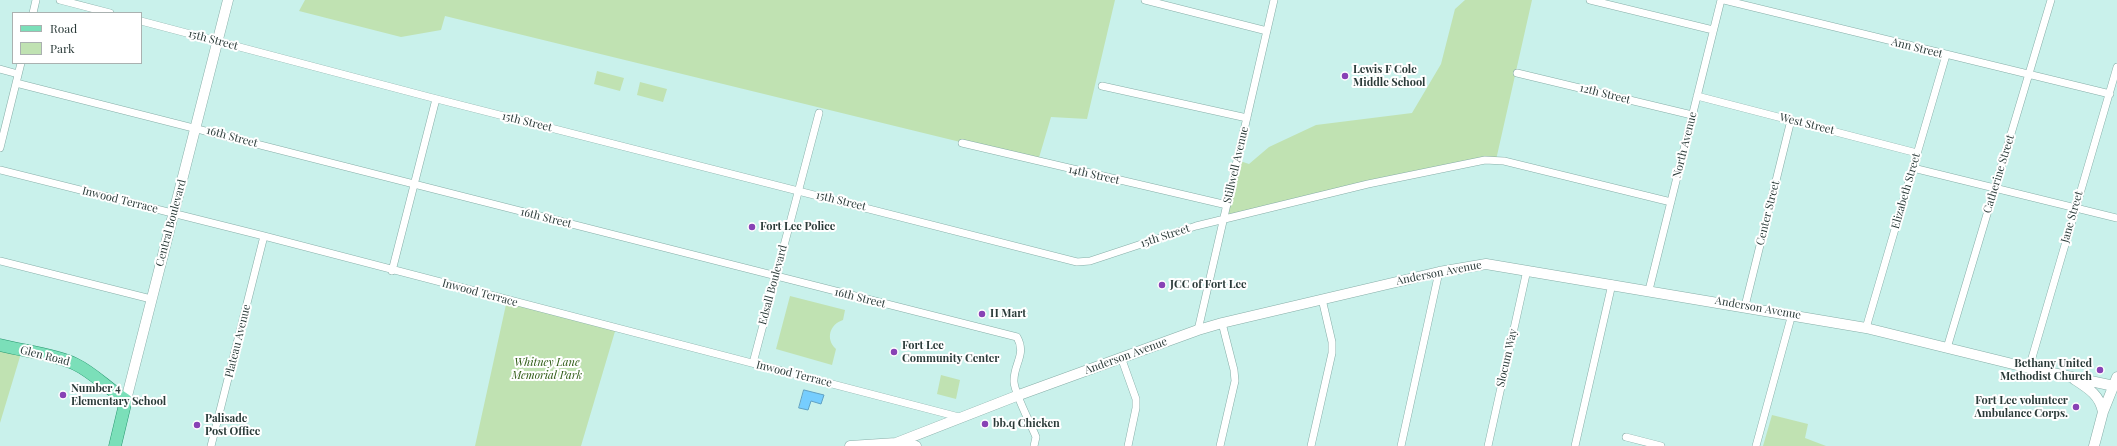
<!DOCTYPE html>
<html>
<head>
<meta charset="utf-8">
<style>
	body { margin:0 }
	#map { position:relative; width:2117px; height:446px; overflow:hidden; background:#c9f1eb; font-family:"Playfair Display",serif }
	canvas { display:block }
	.legend { position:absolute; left:12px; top:12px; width:130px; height:52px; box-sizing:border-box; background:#fff; border:1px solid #aab1b0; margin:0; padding:5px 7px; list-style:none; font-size:12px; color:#2b3b39 }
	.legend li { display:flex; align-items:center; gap:8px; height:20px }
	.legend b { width:20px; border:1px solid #aab1b0 }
</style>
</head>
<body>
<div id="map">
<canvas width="2117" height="446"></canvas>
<ul class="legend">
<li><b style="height:5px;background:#7bdfb9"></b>Road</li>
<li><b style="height:11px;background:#c0e2b2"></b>Park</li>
</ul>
</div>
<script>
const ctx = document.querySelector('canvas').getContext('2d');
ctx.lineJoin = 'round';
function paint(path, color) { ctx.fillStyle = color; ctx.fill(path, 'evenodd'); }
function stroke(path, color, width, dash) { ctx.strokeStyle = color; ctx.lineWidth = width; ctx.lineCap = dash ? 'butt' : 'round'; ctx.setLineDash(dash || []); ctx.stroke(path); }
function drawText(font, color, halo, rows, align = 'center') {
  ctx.font = font + ' "Playfair Display",serif'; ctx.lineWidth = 4; ctx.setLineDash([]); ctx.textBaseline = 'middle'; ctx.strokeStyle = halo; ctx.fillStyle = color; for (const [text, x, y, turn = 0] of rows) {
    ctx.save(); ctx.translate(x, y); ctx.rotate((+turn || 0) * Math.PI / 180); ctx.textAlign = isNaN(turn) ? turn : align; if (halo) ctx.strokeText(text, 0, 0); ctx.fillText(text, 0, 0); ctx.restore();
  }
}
paint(new Path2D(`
	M305,0H1115L1087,119L1051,117L1038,161L445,16L441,30L401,37L299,11Z
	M1465,0H1532L1496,160H1485L1223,219L1237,160L1249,164L1269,147L1316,125L1412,113L1441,64L1455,9Z
	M597,71L624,78L620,91L594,84Z
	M640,82L667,89L663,102L637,95Z
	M790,296L845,310L843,320C830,324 825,339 836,349L832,365L776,349Z
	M507,300L616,328L581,446H475Z
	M0,345L22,350L0,423Z
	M941,375L960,380L956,399L937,394Z
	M1772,415L1808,424L1805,438L1826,446H1763Z`), '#c0e2b2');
const water = new Path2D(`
	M804,390L824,395L821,404L811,401L808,410L799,408Z`);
paint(water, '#76cdfe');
stroke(water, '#60a1c3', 1);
const street = new Path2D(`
	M60,0L110,13
	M1145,0L1267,31
	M1590,0L1713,30
	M1724,0L2110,94
	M33,13L36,0
	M141,21L429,97L1077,262L1090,261L1196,226L1368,184L1485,160L1504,161L1671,202
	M0,69L18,74
	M1517,73L1692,115
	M16,83C350,165 683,254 1017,337C1027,355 1013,364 1014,382C1015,395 1031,424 1036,437L1034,446
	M1102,86L1247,118
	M1697,96L1917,153
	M962,143L1227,205
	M0,148L21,63
	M1913,168L2117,218
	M0,170L264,236L959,417
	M0,261L151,299
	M392,271L436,99
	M1649,290L1721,0
	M1745,306L1791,120
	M1866,328L1946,55
	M1198,330L1274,0
	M1947,348L2051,0
	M1121,357L1136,399V408L1128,446
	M753,363L819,113
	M2029,368L2117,67
	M1626,437L1661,446
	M211,446L264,236
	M1220,446L1235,381L1234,370L1222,323
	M1311,446L1332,353V342L1322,299
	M1401,446L1439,272
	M1488,446L1527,270
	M1575,446L1612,284
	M1756,446L1792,314`);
const secondary = new Path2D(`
	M2074,379C2088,388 2100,395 2103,412
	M126,400L228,0
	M896,443L916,446
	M850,446L896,443L1019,395L1198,330L1222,323L1439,272L1486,264L1866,328L2029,368L2114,386
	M2094,446L2103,412L2117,377`);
const primary = new Path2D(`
	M0,345C23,351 54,354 75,364C94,373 108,389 126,400L115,446`);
stroke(street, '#87aea8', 8);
stroke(secondary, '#87aea8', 11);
stroke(primary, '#26976e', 13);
stroke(street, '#fff', 7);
stroke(secondary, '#fff', 10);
stroke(primary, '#7bdfb9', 12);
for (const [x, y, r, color] of [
	[1345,76,4,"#8842b5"],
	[752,227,4,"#8842b5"],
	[1162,285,4,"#8842b5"],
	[982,314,4,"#8842b5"],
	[894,352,4,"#8842b5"],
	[2100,370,4,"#8842b5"],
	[63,395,4,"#8842b5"],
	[2076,407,4,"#8842b5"],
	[985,424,4,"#8842b5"],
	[197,425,4,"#8842b5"]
]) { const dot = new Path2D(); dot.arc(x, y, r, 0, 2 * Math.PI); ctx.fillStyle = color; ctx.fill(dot); stroke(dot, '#fff', 1.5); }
drawText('11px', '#2b3b39', '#fff', [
	["15th Street",213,40,15],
	["Ann Street",1917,48,14],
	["12th Street",1605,94,14],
	["15th Street",527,122,14],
	["West Street",1807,124,14],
	["16th Street",232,137,15],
	["North Avenue",1685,145,-76],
	["Stillwell Avenue",1236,165,-77],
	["Catherine Street",1999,174,-73],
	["14th Street",1094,175,13],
	["Elizabeth Street",1906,191,-74],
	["Inwood Terrace",120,200,14],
	["15th Street",841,201,14],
	["Center Street",1768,213,-76],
	["Jane Street",2072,217,-74],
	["16th Street",546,218,14],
	["Central Boulevard",171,223,-75],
	["15th Street",1165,236,-18],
	["Anderson Avenue",1439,273,-11],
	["Edsall Boulevard",773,285,-75],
	["Inwood Terrace",480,293,15],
	["16th Street",860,298,14],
	["Anderson Avenue",1758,308,10],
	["Plateau Avenue",238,341,-76],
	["Glen Road",45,356,14],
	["Anderson Avenue",1126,356,-20],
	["Slocum Way",1507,358,-77],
	["Inwood Terrace",794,374,14]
]);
drawText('bold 11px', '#2b3b39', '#fff', [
	["Lewis F Cole",1353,70],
	["Middle School",1353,83],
	["Fort Lee Police",760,227],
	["JCC of Fort Lee",1170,285],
	["H Mart",990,314],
	["Fort Lee",902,346],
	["Community Center",902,359],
	["Bethany United",2092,364,"right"],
	["Methodist Church",2092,377,"right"],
	["Number 4",71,389],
	["Elementary School",71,402],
	["Fort Lee volunteer",2068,401,"right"],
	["Ambulance Corps.",2068,414,"right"],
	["Palisade",205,419],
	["Post Office",205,432],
	["bb.q Chicken",993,424]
], 'left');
drawText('italic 11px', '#2c5912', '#fff', [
	["Whitney Lane",547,363],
	["Memorial Park",547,376]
]);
</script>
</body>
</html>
